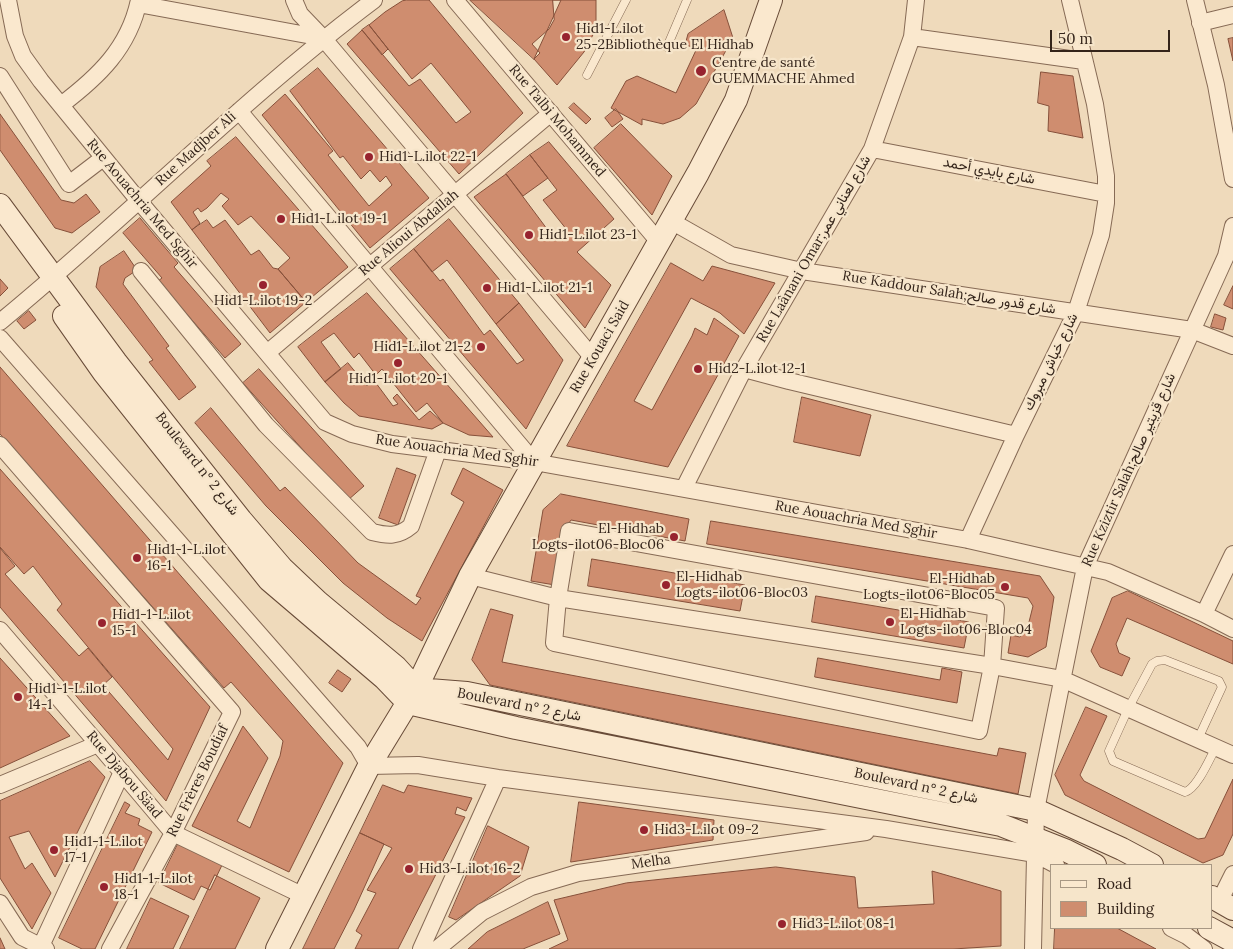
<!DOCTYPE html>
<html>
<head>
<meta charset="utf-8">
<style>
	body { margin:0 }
	#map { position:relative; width:1233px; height:949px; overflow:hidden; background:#efdabb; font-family:Lora,serif }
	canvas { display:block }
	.legend { position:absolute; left:1050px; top:864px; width:162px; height:65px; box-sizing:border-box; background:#f6e5ca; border:1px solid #a89884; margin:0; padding:6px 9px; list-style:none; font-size:15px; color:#34241a }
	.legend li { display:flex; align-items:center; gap:10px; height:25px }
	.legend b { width:25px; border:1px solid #a89884 }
	.scale { position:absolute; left:1050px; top:30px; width:120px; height:22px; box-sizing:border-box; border:2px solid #34241a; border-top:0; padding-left:6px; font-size:15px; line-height:18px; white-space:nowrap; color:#34241a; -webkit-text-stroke:4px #f6e5ca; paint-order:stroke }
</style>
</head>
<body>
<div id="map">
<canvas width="1233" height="949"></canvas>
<ul class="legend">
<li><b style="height:6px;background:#fae8ce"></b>Road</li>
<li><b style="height:14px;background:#cf8d6f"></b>Building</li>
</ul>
<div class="scale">50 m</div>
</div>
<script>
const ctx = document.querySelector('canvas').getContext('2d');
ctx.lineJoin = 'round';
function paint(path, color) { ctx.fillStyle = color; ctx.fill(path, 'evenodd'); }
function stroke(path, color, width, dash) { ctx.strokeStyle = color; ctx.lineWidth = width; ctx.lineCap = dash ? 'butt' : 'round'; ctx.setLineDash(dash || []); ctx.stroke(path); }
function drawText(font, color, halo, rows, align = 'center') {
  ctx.font = font + ' Lora,Vazirmatn,serif'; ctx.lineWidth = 4.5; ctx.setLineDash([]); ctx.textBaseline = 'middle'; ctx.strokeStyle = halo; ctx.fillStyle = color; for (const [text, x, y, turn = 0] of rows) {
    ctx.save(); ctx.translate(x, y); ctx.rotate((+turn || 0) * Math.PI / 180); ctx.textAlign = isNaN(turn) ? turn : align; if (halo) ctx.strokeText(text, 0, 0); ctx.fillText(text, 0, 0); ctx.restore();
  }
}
const building = new Path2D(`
	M407,0H429L523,113L459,174L347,44L362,30L409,86L420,79L456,123L471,112L431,63L412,79L369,25L385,12L402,1Z
	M470,0H561L534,59Z
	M553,0H596V29L584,52L557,85L534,59L540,53L532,44L549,29L554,20Z
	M724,10L733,38L696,104L680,118L663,124L642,119V125L611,108L626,81L637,76L676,93L697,48L685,45L688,34Z
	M369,25L388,49L382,55L362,30Z
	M1233,38V61L1228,39Z
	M318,68L429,198L370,248L262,115L285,94L333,151L328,155L369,206L392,185L386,176L380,182L370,170L361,179L343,156L340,158L290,91Z
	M1041,72L1073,76L1083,138L1048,131L1049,106L1038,103Z
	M574,103L591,119L586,124L569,108Z
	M616,109L623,119L612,127L605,118Z
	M0,114L61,200L74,203L86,194L100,212L72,233L55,228L0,150Z
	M621,124L672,176L652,215L594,148Z
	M236,137L348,267L306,302L278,269L290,258L251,216L238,225L222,206L229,199L221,193L207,208L201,212L198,208L193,212L200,223L192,230L171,202L211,166L207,161Z
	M549,142L614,219L577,252L611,285L585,328L474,197L506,174L556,241L567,230L543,200L557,190L530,155Z
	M530,155L548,178L523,196L506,174Z
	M140,218L178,263L174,267L241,344L225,358L158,281L162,278L123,233Z
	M449,219L519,303L496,324L447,260L432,272L414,249Z
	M207,220L213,228L225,220L251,255L259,250L273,268L278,269L306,302L270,333L192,230Z
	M414,249L440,281L443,279L484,335L490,330L517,364L524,360L496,324L519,303L563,360L526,429L390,269Z
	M124,251L137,270L125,278L123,284L169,346L166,348L196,387L179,400L149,362L153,360L96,287L100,267Z
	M671,263L703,281L712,266L775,283L744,334L720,313L691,298L634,401L652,410L692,336L695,328L707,335L714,318L739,336L668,467L567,446Z
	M0,279L8,288L0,296Z
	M1233,286V309L1224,305Z
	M367,293L493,437L469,435L443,423L427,403L416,412L382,369L376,375L359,353L354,358L334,333L321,342L341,369L325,382L298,347Z
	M29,311L36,320L24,329L17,321Z
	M1215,314L1226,318L1223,330L1211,327Z
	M348,363L367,386L373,379L393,406L398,404L393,398L397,394L419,420L430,411L443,423L432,429L359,416L344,403L325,382Z
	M0,367L343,763L289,872L192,826L243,726L268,758L237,821L250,828L280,756L283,741L231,682L224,688L0,434Z
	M259,369L364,486L348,500L243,383Z
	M802,397L871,415L860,456L794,442Z
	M211,408L280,491L285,487L358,563L416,605L421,598L416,596L464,502L451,494L463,468L503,490L422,641L387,618L343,583L266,506L195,423Z
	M397,468L416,475L398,525L379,518Z
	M0,469L210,707L166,801L0,607V548L15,566L5,574L79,656L88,648L112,677L103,685L168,760L173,749L57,610L62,604L33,566L24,574L0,547Z
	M561,494L689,519L685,541L571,520L562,533L555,585L531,581L543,510Z
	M711,521L1040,576L1054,597L1046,647L1028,657L1008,653L1011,635L1020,637L1027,630L1033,606L1028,598L707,544Z
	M592,559L745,585L740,611L588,586Z
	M1128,591L1233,641V664L1127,618L1116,644L1119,653L1130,658L1122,676L1100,667L1091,651L1112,598Z
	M816,596L969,622L964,648L812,622Z
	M491,609L513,615L502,662L997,756L999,748L1026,753L1018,794L490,685L472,660Z
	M0,658L70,736L0,768Z
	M818,658L940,680L942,668L962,672L957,703L815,677Z
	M338,670L351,679L342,692L329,683Z
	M1086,707L1107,716L1080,775L1084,781L1198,839L1205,838L1233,779V834L1223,855L1203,863L1065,795L1055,775Z
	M90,761L105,777L55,877L29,831L9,837L25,869L32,863L51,893L32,929L0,878V801Z
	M383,785L404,793L408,785L472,798L466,811L457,807L455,814L465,817L398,949H355L362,935L356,931L376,893L367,890L392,848L360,833Z
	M125,802L130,805L125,813L140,819L138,825L152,832L95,949H82L59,938Z
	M579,802L714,820L713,840L571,862Z
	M488,826L529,847L520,876L456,920L449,917Z
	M360,833L384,844L354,910L334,949H303Z
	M179,842L223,863L210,890L201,886L194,900L159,883Z
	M776,867L855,877L858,908L934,904L932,871L1001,891V946L953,949H549L568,940L554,900L626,883Z
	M215,875L260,898L235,949H180Z
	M151,898L189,916L173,949H127Z
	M548,902L560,934L523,949H468L487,932Z
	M1055,928H1117L1156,949H1054Z
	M0,938L1,940L5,949H0Z`);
paint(building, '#cf8d6f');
stroke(building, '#86503a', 1);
const lane = new Path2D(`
	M667,47L687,0
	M587,75L626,0
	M1198,739L1222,687L1219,681L1165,660L1157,661L1152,664L1128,709L1109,751L1113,761L1185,792C1197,789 1210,758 1216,747`);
const street = new Path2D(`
	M8,0L15,36L23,56L41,81L139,201L325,422L352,434L392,444L534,462L968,540L1108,572L1204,614L1233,629
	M294,0L300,14L323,38L593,358
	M455,0L659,242
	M1195,0L1216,85L1233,179
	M138,4L323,38
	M1200,23L1233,15
	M912,37L1084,61
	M0,76L69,184L103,158
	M61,105C98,77 129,48 139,0
	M239,111L534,462
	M872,149L1106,194
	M671,221L731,255L802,271L1192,330L1233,346
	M141,271L266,425L372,532C388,536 398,537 411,526L438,450
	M0,322C127,218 242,99 374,0
	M0,338L358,747L369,766L418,765L498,778L886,829L1035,854L1056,865
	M267,353L551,113
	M744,369L789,381L1016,435
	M0,445L232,712L173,833L110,949
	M684,488L744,369L872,149L912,37L916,0
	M569,531L996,608L992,666L979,731L554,643L558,598Z
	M968,540L1016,435L1076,312L1101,235L1106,203V176L1095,104L1070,0
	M470,576L558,598L992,666L1062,679L1233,755
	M1204,614L1233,554
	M0,630L98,744L173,833L304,896
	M0,785L98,744
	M1219,902L1233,874
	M0,903L22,937L46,949
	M1171,928L1187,936L1204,949
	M41,946L122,772
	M421,949L498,778
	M437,949L482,912L531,887L578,873L866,832
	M1033,949L1036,810L1085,567L1226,256L1233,226`);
const secondary = new Path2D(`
	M0,205L116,362L241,520L282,568L318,602L396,667L416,689L467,693L1036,810L1122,849L1152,865
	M64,316L104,373L269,580L384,678L408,703L516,728L1001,825L1067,851L1095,865
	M1212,897L1233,909
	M1209,928L1233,941
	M277,949L369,766L416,689L470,576L698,173L736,100L771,0`);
stroke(lane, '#866a55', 9);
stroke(street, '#866a55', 18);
stroke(secondary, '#684b38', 24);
stroke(lane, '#fae8ce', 8);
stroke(street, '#fae8ce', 16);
stroke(secondary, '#fae8ce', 22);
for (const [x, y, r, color] of [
	[566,37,5,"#97232f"],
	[701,71,6,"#97232f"],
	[369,157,5,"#97232f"],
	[281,219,5,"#97232f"],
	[529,235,5,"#97232f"],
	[263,285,5,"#97232f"],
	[487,288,5,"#97232f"],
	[481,347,5,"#97232f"],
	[398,363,5,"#97232f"],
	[698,369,5,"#97232f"],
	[674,537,5,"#97232f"],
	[137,558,5,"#97232f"],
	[666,585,5,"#97232f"],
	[1005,587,5,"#97232f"],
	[890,622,5,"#97232f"],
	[102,623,5,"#97232f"],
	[18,697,5,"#97232f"],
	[644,830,5,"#97232f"],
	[54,850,5,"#97232f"],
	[409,869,5,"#97232f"],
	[104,887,5,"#97232f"],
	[782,924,5,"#97232f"]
]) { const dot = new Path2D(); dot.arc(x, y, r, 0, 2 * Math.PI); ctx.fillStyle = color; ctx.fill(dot); stroke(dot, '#f6e5ca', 2); }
drawText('14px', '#34241a', '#f6e5ca', [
	["Hid1-L.ilot",576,29],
	["25-2Bibliothèque El Hidhab",576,45],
	["Centre de santé",712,63],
	["GUEMMACHE Ahmed",712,79],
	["Hid1-L.ilot 22-1",379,157],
	["Hid1-L.ilot 19-1",291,219],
	["Hid1-L.ilot 23-1",539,235],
	["Hid1-L.ilot 21-1",497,288],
	["Hid1-L.ilot 19-2",263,301,"center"],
	["Hid1-L.ilot 21-2",471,347,"right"],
	["Hid2-L.ilot 12-1",708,369],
	["Hid1-L.ilot 20-1",398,379,"center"],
	["El-Hidhab",664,529,"right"],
	["Logts-ilot06-Bloc06",664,545,"right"],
	["Hid1-1-L.ilot",147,550],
	["16-1",147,566],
	["El-Hidhab",676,577],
	["Logts-ilot06-Bloc03",676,593],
	["El-Hidhab",995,579,"right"],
	["Logts-ilot06-Bloc05",995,595,"right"],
	["El-Hidhab",900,614],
	["Logts-ilot06-Bloc04",900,630],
	["Hid1-1-L.ilot",112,615],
	["15-1",112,631],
	["Hid1-1-L.ilot",28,689],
	["14-1",28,705],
	["Hid3-L.ilot 09-2",654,830],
	["Hid1-1-L.ilot",64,842],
	["17-1",64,858],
	["Hid3-L.ilot 16-2",419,869],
	["Hid1-1-L.ilot",114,879],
	["18-1",114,895],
	["Hid3-L.ilot 08-1",792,924]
], 'left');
drawText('14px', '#34241a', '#f6e5ca', [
	["Rue Talbi Mohammed",557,121,50],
	["Rue Madjber Ali",196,149,-42],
	["شارع بايدي أحمد",989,171,11],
	["Rue Aouachria Med Sghir",142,204,50],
	["Rue Alioui Abdallah",409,233,-40],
	["Rue Laânani Omar;شارع لعناني عمر",814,249,-60],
	["Rue Kaddour Salah;شارع قدور صالح",949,293,9],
	["Rue Kouaci Said",600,347,-60],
	["شارع خباش مبروك",1051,362,-64],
	["Rue Aouachria Med Sghir",457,451,8],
	["Boulevard n° شارع 2",197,464,52],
	["Rue Kziztir Salah;شارع قزيتير صالح",1129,470,-66],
	["Rue Aouachria Med Sghir",856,520,10],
	["Boulevard n° شارع 2",519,705,11],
	["Rue Djabou Säad",124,775,50],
	["Rue Frères Boudiaf",198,781,-64],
	["Boulevard n° شارع 2",916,786,12],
	["Melha",651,862,-8]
]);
</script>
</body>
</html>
